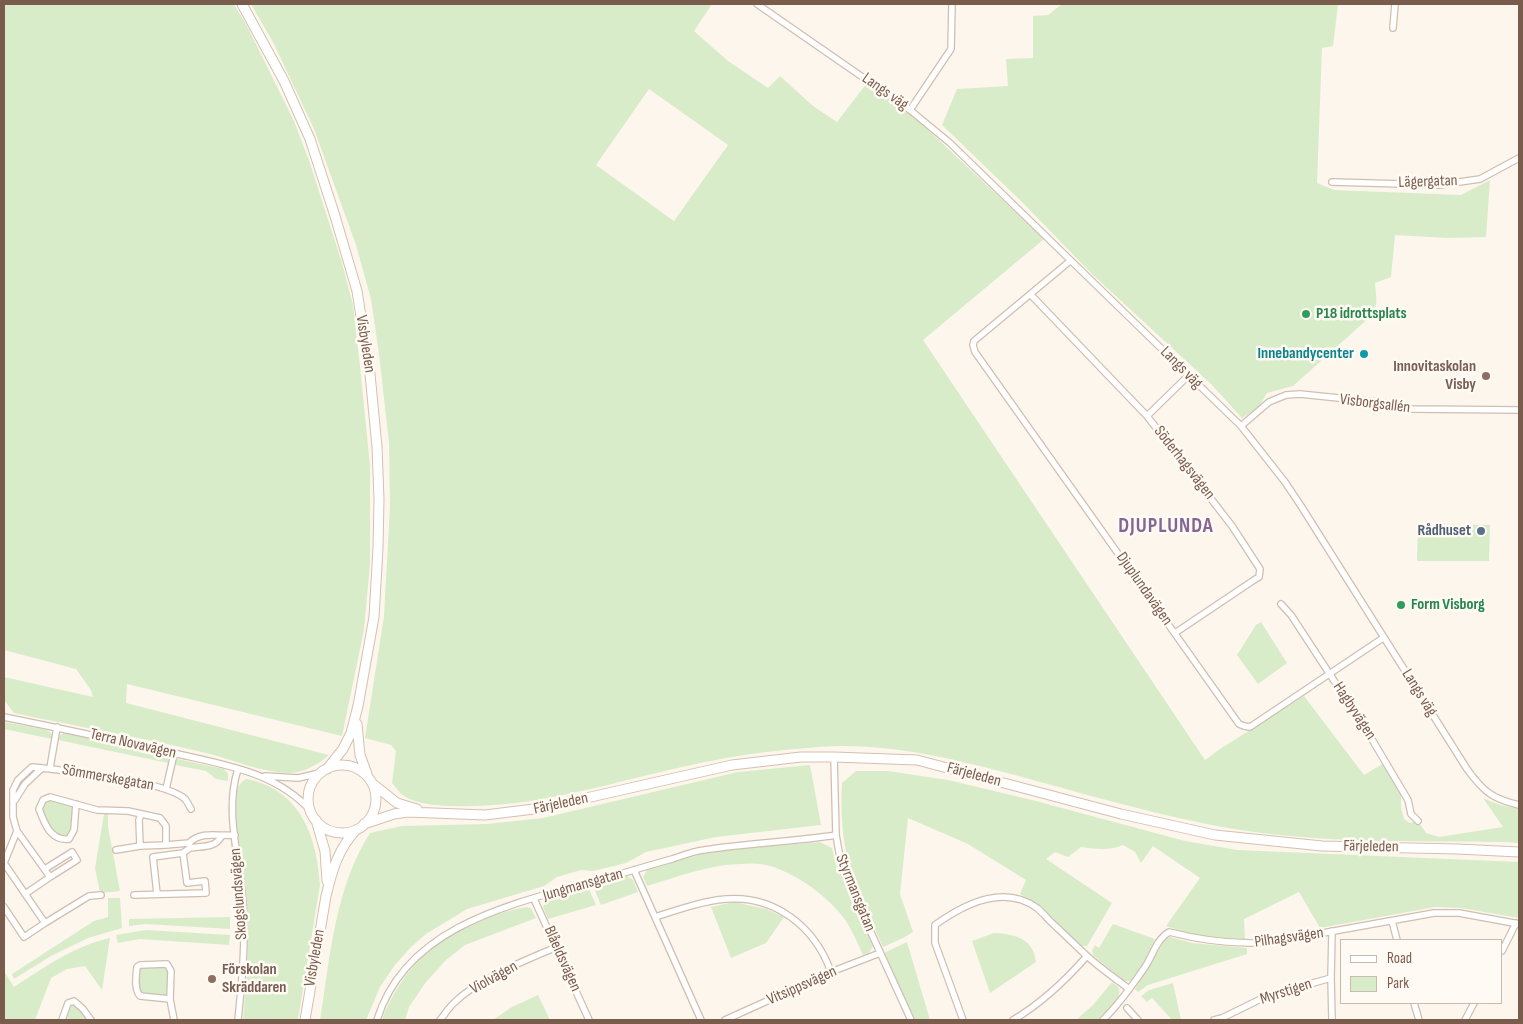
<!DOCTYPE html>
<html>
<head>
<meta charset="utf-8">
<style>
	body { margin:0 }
	#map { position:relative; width:1523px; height:1024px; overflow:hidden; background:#fdf6ec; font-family:"Sofia Sans Condensed",sans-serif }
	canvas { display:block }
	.frame { position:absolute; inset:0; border:5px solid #7a5c4d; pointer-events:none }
	.legend { position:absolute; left:1340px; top:939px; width:162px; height:65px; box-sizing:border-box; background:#fffaf3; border:1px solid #cabbb1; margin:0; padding:6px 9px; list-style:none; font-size:15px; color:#7a5c4d }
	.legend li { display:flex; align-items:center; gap:10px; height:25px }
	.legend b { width:25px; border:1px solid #cabbb1 }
</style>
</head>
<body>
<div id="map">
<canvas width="1523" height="1024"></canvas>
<div class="frame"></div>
<ul class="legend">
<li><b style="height:6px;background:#fff"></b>Road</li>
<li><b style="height:14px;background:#d8ecc9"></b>Park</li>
</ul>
</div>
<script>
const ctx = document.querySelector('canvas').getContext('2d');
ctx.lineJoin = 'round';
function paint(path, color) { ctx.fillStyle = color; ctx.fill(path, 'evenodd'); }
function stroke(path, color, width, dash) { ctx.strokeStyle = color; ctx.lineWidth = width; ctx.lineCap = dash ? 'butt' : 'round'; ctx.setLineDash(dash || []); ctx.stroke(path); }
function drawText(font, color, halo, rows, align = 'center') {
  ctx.font = font + ' "Sofia Sans Condensed",sans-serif'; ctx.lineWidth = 5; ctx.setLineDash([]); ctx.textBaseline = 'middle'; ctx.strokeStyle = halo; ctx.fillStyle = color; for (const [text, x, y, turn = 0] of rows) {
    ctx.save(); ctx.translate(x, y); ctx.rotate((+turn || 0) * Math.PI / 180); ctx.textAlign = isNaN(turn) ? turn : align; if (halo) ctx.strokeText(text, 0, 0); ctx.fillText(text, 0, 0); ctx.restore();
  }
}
paint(new Path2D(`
	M4,4H234L247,26L294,121L310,163L342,263L353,305L360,366L370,466V563L364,630L342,736L127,684L126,703L329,755C318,765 303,773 288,773C261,772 236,761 210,754C146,738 79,727 14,713L4,700V677L93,697L91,690L76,669L4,650Z
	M251,4H712L694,31L728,61L768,88L780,76L813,106L837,122L867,83L905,109L925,127L1044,239L923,340L1205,760L1220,749L1304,696L1364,775L1384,763L1401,793V808L1404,819L1410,823L1418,821L1426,833L1439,837L1503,827L1483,798L1500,805L1519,809V843L1503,842C1403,841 1301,844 1202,823C1139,810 1077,792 1015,775C950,758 885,742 818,747C784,750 750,753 716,760C627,776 546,809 453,806C438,806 417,804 404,796C399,793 396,787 392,783L396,751L391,745L365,738L384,616L390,507L389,443L379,354L371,299L356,245L314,129L274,44ZM649,89L728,145L674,221L596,165Z
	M1062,4H1338L1333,46L1322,48L1317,183L1334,190L1461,195L1490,180L1486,237L1447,238L1395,235L1391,277L1375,283C1376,296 1379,306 1371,316L1293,386L1267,393L1259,407L1242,418L1211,384L1092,274L1022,202L942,125L957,89L1008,86L1006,59L1033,58V16L1048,15Z
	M1418,524L1490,525L1489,561H1417Z
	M1261,622L1287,663L1258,684L1237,655L1256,625Z
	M4,722L47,730L52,734V739L4,729Z
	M64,733L165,754L168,759V763L58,740L60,735Z
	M177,759L224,769L228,774V781L216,779L206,771L175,765Z
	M810,765L821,825L716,837L646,852L626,863L593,871L581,870L557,877L544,886L467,909L426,934L411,947L395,965L380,987L366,1020H320C330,957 335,888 370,833L402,826L487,824L543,818L738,772Z
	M856,771H888L948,780L1036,801L1185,841L1237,850L1519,862V918L1461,908L1435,907L1320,928L1299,892L1244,919L1245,939L1194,936L1166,926L1200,878L1153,846L1141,863L1135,852L1123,845C1108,851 1096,849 1081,847L1068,857L1055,852L1046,859L1112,903L1087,946H1082L1040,906L1020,894L1026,880L968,844L908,818L900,894L913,932L905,937L883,947C873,925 862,902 853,879C843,849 840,815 842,783Z
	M246,779C300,789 317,836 320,885L298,1020H243C246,981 250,941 247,901C245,868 234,827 236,794C237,787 240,783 246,779Z
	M50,798L75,805L69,838L56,836L44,819L41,810L44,801Z
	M104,814H108V827L120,891L100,893L95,868Z
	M820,842L832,848L837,869L873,946L869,953L863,955C856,940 850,924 839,912C821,892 796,874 770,866C761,863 749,863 740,864C708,865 677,877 647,886L643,877L647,870L702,854L737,849Z
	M627,876L633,880L638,892L601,905L593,886Z
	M588,887L596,905L548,919L543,907L546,899Z
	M108,898H120L122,928L88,938L51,956L14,979L12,974L94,921L108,917Z
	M734,902L766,909L784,917L766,943L731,958L711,907Z
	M526,907L531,908L536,918L465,945L446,960L426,982L409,1007L405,1020H382C399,973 437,934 485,918C498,913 512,910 526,907Z
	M230,917V929L146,924L129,926V919Z
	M1113,924L1155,939L1143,964L1130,981H1123L1093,955L1092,951L1095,945L1099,948Z
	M146,930L230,935L229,945L140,939L118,943L116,935Z
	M994,933C1015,934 1034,939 1036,962L990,993L972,941Z
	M1170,937L1192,943L1247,948V954L1148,985L1138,992L1135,989L1164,940Z
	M110,938L102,990L85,966L67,969L51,978L35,1020H4V971L14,987C45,967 74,946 110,938Z
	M907,942L930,1020H915L884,953Z
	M166,965L170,971L169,998L151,997L139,992L138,968Z
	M1112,982L1119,988C1122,1000 1107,1013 1098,1020H1076L1093,1005Z
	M1173,983L1181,1020H1172L1152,998L1147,1002L1141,996L1149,990Z
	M538,995L550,1020H493L512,1007Z
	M74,1002L90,1020H63L69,1004Z`), '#d8ecc9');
const minor = new Path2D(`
	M757,4L910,110L950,143L1241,426L1285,482L1301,506L1467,769C1483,791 1492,799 1519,805
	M1393,28L1395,4
	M910,110L951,49L952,4
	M1332,182L1439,185L1480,179L1519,158
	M1070,261L974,341L973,345L975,352L1239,724L1244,726L1250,727L1383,638
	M1031,295L1147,416L1232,526L1260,569L1259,577L1254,580L1175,633
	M1147,416L1188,376
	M1241,426L1269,402L1286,395L1300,394L1377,402L1412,409L1519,410
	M1281,604L1291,615L1367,731L1408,800L1411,814L1418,821
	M4,717C58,728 111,739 165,751C217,764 273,769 311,811
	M834,757L836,835L842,869L911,1020
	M50,768L57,727
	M238,769C224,812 240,858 243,902C246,941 242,981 238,1020
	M265,776L298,778L320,773
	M166,789L174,754
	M15,800L25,784L42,768
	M76,804L74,830L69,839C51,841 45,825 39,809L43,800L50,797L97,810L128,811L160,818L166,826V845L140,846L139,820L141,814
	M221,837C215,848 202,846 190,848L189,843C202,830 219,837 235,835
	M166,845L189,843
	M116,850L140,846
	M4,863L17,831
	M45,869L72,852L77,860L50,877L17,831L13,817V790L18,780L32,767C61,770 166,781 185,799C187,801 189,806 191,809
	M634,870L701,1020
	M25,894L50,877
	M157,894L153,857L183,853
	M134,895L206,893L205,881L187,883L183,853L190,848
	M534,899L589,1020
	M4,907L24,937L45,923L4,863
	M655,917C677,910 702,901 726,899C775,895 815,927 831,972
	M1392,921L1397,940
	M45,923L89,896L101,895
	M1502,951L1516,923
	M170,999L140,996C134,989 136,976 137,967L140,965L167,964L171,971L170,999L174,1020
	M1414,1003L1419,1020
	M1127,1008L1138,1020
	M62,1020L68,1003L74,1001L83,1009L91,1020
	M377,1020C407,922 521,902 606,878C628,872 650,865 672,859C682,856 693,851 704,850C748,843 792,842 836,835
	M440,1020C445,1014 449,1007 455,1002C477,980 527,959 557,947
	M725,1020L831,972L880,953
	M963,1020L935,943V925C964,904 1004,884 1037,908C1042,912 1046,917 1051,922C1063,933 1075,945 1087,956C1100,968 1115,978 1129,989
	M1013,1020C1042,1003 1065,981 1087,956
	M1103,1020C1119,1004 1132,986 1145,967C1153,955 1156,940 1169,932C1204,941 1238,945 1273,942L1434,913H1459L1519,924
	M1214,1020L1222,1018L1267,996L1331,978
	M1332,1020L1331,978L1332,931
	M1465,1020L1474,1003`);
const secondary = new Path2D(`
	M242,4L284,81L310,139L335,216L357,291L370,374L377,447L379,499L378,548L374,617L358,706L351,733L343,749L327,769
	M357,724L360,755L367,774
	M308 799a34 34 0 1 1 68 0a34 34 0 1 1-68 0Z
	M373,784L397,803L417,809
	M316,820L325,851L327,881
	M364,824L394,814L408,812L485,815L542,808L732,765L801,757H834L917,760L1121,814L1215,835L1322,846L1457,849L1519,852
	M305,1020L326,896C332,871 338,849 356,830`);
stroke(minor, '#d1beb0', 8);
stroke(secondary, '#d6c0b0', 11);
stroke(minor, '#fff', 5.5);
stroke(secondary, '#fff', 9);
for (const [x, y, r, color] of [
	[1306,314,5,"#2e9e5b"],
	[1364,354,5,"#0f9aa8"],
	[1486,376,5,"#8d6e63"],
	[1481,531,5,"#5c6f8a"],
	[1401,605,5,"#2e9e5b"],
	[212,979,5,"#8d6e63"]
]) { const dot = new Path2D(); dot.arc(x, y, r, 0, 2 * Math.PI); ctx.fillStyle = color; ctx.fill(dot); stroke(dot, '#fffaf3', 2); }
drawText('16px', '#7a5c4d', '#fffaf3', [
	["Langs väg",885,92,35],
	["Lägergatan",1428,182,-2],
	["Visbyleden",365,344,81],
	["Langs väg",1181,368,45],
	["Visborgsallén",1375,404,7],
	["Söderhagsvägen",1184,463,52],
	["Djuplundavägen",1144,589,55],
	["Langs väg",1419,693,58],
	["Hagbyvägen",1354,711,57],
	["Terra Novavägen",133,744,13],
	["Färjeleden",974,775,15],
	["Sömmerskegatan",108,778,10],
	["Färjeleden",561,804,-12],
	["Färjeleden",1371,847,1],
	["Jungmansgatan",583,885,-16],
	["Styrmansgatan",855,893,68],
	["Skogslundsvägen",239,894,-94],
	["Pilhagsvägen",1289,938,-8],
	["Visbyleden",315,958,-80],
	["Blåeldsvägen",562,959,66],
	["Violvägen",494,978,-29],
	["Vitsippsvägen",802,986,-24],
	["Myrstigen",1286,992,-18]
]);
drawText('bold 16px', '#27864d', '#fffaf3', [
	["P18 idrottsplats",1316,314],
	["Form Visborg",1411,605]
], 'left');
drawText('bold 16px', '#0d838f', '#fffaf3', [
	["Innebandycenter",1354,354]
], 'right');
drawText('bold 16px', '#785e54', '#fffaf3', [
	["Innovitaskolan",1476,367],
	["Visby",1476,385],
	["Förskolan",222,970,"left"],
	["Skräddaren",222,988,"left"]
], 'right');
drawText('bold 16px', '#4e5e75', '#fffaf3', [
	["Rådhuset",1471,531]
], 'right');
ctx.letterSpacing = '1px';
drawText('bold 21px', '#846695', '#fffaf3', [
	["DJUPLUNDA",1166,527]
]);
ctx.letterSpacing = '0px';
</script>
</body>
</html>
